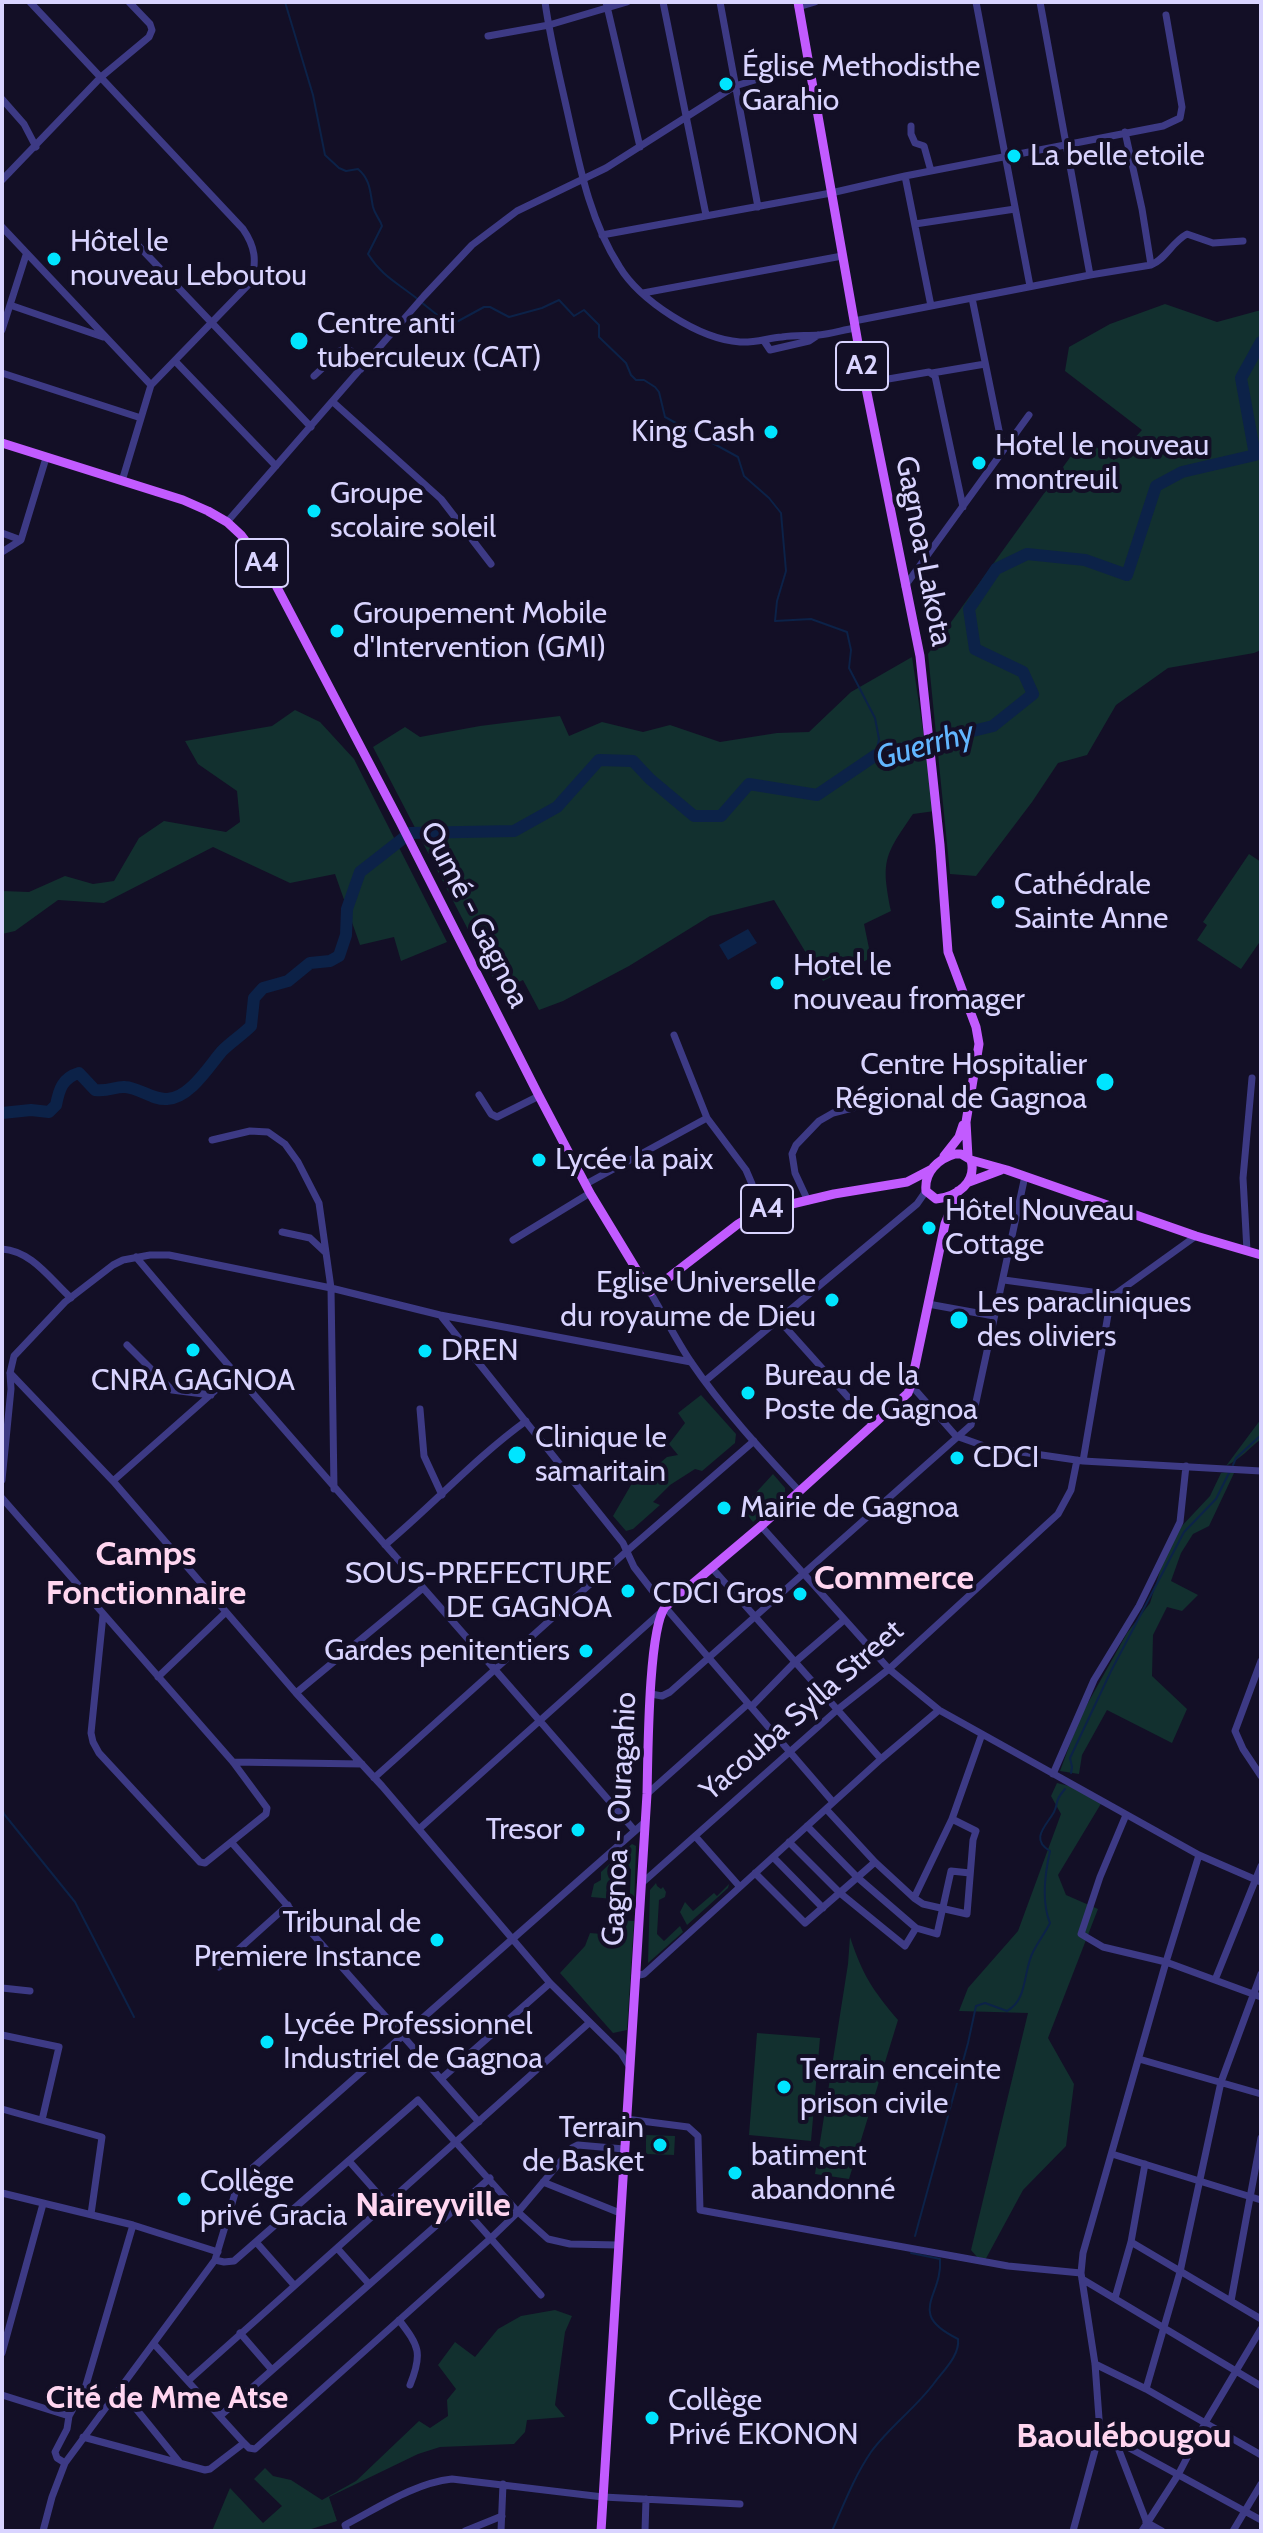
<!DOCTYPE html>
<html>
<head>
<meta charset="utf-8">
<style>
	body { margin:0 }
	#map { position:relative; width:1263px; height:2533px; overflow:hidden; background:#130f26; font-family:Cabin,sans-serif }
	canvas { display:block }
	.frame { position:absolute; inset:0; border:4px solid #d9d4ff; pointer-events:none }
</style>
</head>
<body>
<div id="map">
<canvas width="1263" height="2533"></canvas>
<div class="frame"></div>
</div>
<script>
const ctx = document.querySelector('canvas').getContext('2d');
ctx.lineJoin = 'round';
function paint(path, color) { ctx.fillStyle = color; ctx.fill(path, 'evenodd'); }
function stroke(path, color, width, dash) { ctx.strokeStyle = color; ctx.lineWidth = width; ctx.lineCap = dash ? 'butt' : 'round'; ctx.setLineDash(dash || []); ctx.stroke(path); }
function drawText(font, color, halo, rows, align = 'center') {
  ctx.font = font + ' Cabin,sans-serif'; ctx.lineWidth = 8; ctx.setLineDash([]); ctx.textBaseline = 'middle'; ctx.strokeStyle = halo; ctx.fillStyle = color; for (const [text, x, y, turn = 0] of rows) {
    ctx.save(); ctx.translate(x, y); ctx.rotate((+turn || 0) * Math.PI / 180); ctx.textAlign = isNaN(turn) ? turn : align; if (halo) ctx.strokeText(text, 0, 0); ctx.fillText(text, 0, 0); ctx.restore();
  }
}
paint(new Path2D(`
	M1165,304L1217,322L1261,310V650L1254,653L1168,668L1116,705L1087,755L1058,763L1032,802L976,876L950,874L928,654L1084,438L1114,460L1142,430L1065,371L1069,347L1110,324Z
	M912,657L935,811L913,814C884,856 881,861 891,911L864,924L871,958L823,981L774,900L710,916L629,966L563,1001L539,1010L523,980L500,991L373,747L405,727L420,737L480,726L560,716L569,736L602,722L643,732L670,725L720,742L777,733L809,732L851,692Z
	M295,710L320,722L354,759L447,942L401,961L394,937L360,945L335,874L290,883L213,847L104,903L58,900L15,931L2,934V891L29,892L65,876L93,884L114,881L139,838L164,821L226,832L240,822L237,791L198,764L185,741L272,726Z
	M1249,854L1261,862V940L1241,969L1197,940L1207,925L1203,922Z
	M701,1395L736,1434L735,1443L702,1471L695,1469L670,1485L653,1502L660,1505L633,1529L626,1531L613,1516L631,1485L636,1471L649,1462L654,1468L667,1457L678,1455L669,1444L685,1423L678,1413Z
	M1261,1419V1439C1247,1450 1242,1458 1226,1466Z
	M1235,1471L1209,1526L1193,1534L1181,1553L1171,1581L1198,1595L1182,1611L1167,1607L1153,1635L1152,1676L1187,1709L1172,1743L1107,1710L1082,1755L1079,1774L1060,1771L1080,1717L1127,1633L1150,1603L1164,1558L1179,1529L1210,1496L1221,1473Z
	M773,1474L785,1488V1493L753,1522L742,1508Z
	M1057,1783L1073,1787L1102,1802L1058,1875L1066,1895L1098,1909L1048,2038L1074,2084L1066,2146L1023,2190L983,2264L971,2250L1028,2013L959,2011L968,1988L1018,1931L1061,1814L1051,1796Z
	M632,1844L636,1846L634,1912H629L631,1869L627,1868V1853L625,1850Z
	M619,1855L618,1868L613,1869V1886L617,1890L613,1893V1899L591,1897L594,1884L601,1880V1872Z
	M656,1883L657,1886L661,1889L663,1887L666,1892L665,1897L659,1900L657,1934L664,1941L680,1926L683,1932L648,1963L650,1890Z
	M729,1884L728,1888L687,1925L680,1912L685,1902L693,1911L714,1893L717,1896Z
	M616,1920L634,1921L627,2030L613,2033L560,1973L585,1946L590,1933L613,1935Z
	M850,1937C863,1976 872,1989 898,2020L849,2179L815,2174L848,1964Z
	M757,2033L820,2038L811,2141L749,2135Z
	M646,2135L675,2136L674,2155L646,2154Z
	M555,2310L572,2316L565,2332L555,2405L565,2417L527,2420L525,2432L514,2444L440,2447L418,2454L329,2497L337,2521L305,2531H212L230,2488L263,2523L282,2506L254,2479L265,2468L273,2476L291,2480L322,2500L356,2481L419,2421L430,2428L448,2416L447,2400L456,2389L438,2365L455,2342L475,2357L498,2329L521,2316Z`), '#12302f');
paint(new Path2D(`
	M748,929L757,943L728,960L719,945Z`), '#0c2248');
stroke(new Path2D(`
	M285,2L313,95L325,155L339,168L346,171L358,169C371,180 370,193 373,207C375,215 380,219 382,226L368,254C382,276 396,282 415,297C427,307 438,316 451,325L484,307H490L509,317L542,308L559,300L574,316L584,310L599,325V337L626,363L631,375L636,380H644L655,387L659,392L665,417L738,457L744,476L769,498L781,513L786,571L777,601L775,621L811,619L847,632L851,650L849,668L875,718L879,739L876,755
	M1233,1465L1236,1458L1261,1435
	M1071,1773L1072,1767L1070,1758L1111,1671L1184,1532L1216,1499L1230,1471
	M2,1808L4,1814L75,1902L134,2017
	M915,2236L968,2043L976,2006L985,2003L1007,2011C1028,2000 1023,1971 1033,1952C1038,1942 1045,1933 1050,1923C1041,1901 1045,1873 1050,1851C1029,1839 1047,1825 1054,1812C1059,1801 1054,1802 1065,1789
	M832,2531C844,2504 854,2477 871,2452C890,2426 916,2408 935,2382C944,2370 960,2355 958,2339C905,2313 943,2297 940,2259L911,2253`), '#0c2248', 2);
stroke(new Path2D(`
	M2,1113L31,1110L49,1112L56,1105C59,1090 62,1078 79,1073L95,1090C108,1092 116,1086 125,1087C140,1088 152,1100 167,1099C190,1098 209,1066 222,1051C231,1042 242,1035 251,1026L254,998L263,988L288,981L310,963L330,961L339,956L346,935L347,909L360,872L410,833L514,831L557,807L599,760L633,761L650,779L694,816H721L749,784L817,795L876,755L993,726L1033,694L1023,672L975,649L969,609L996,569L1027,554L1085,560L1127,575L1156,486L1182,472L1255,455L1241,378L1261,342`), '#0c2248', 12);
stroke(new Path2D(`
	M30,2L243,229C256,248 256,260 252,281L151,385L122,481
	M545,2C550,38 559,74 567,110C579,163 589,219 619,266C640,301 699,339 740,342C755,343 768,338 782,337C795,335 806,336 819,335C830,334 843,330 855,328
	M606,2L640,147
	M663,2L706,215
	M720,2L758,207
	M976,2L1030,286
	M1040,2L1090,275
	M798,7L815,2
	M488,36L549,25L627,2
	M2,99L24,124L36,147
	M911,126V134L915,143L924,146L931,171
	M1125,132L1142,209L1151,265
	M905,176L931,306
	M2,180L101,77L149,37L152,30L150,24L129,2
	M915,224L1015,209
	M2,227L151,385
	M602,235L831,193L905,176L1163,126L1180,118L1182,107L1166,15
	M131,238L311,427
	M643,293L842,256
	M972,298L1003,450
	M10,305L103,337
	M854,321L1090,275L1151,265C1166,259 1172,242 1187,234L1213,243L1243,241
	M2,330L26,255
	M764,341L770,350L809,341L818,335
	M340,351L341,360L345,363L352,362L361,369
	M175,361L276,466
	M2,373L141,418
	M932,373L985,364
	M314,376L343,349L351,351L352,362
	M865,383L929,372L935,376L963,507
	M333,402L441,499L491,564
	M227,522L424,296L472,245L517,211L606,168L735,86L808,64
	M2,533L21,540
	M2,552L21,540L46,458
	M905,586L1029,415
	M674,1035L707,1118L746,1170L752,1184L758,1212
	M479,1095L491,1114L497,1117L539,1096
	M212,1140L250,1131L268,1132L285,1144L298,1162L319,1203L331,1288L334,1489
	M586,1184L707,1118
	M808,1201L795,1173L792,1154L796,1145L819,1121L833,1113L860,1106L885,1094
	M282,1232L310,1238L326,1253
	M513,1240L590,1193
	M2,1249C32,1251 50,1279 71,1298
	M1247,1251L1243,1178L1252,1078
	M136,1257C299,1451 470,1638 635,1831
	M1004,1280L1114,1295
	M650,1292C664,1315 676,1340 691,1362C723,1409 762,1451 800,1492
	M928,1304L994,1316
	M441,1316L623,1543L634,1567L665,1607L833,1802
	M778,1319L873,1425
	M127,1345L172,1390L211,1395
	M10,1373L113,1481L296,1693L382,1786L550,1983L621,2053L629,2066
	M705,1381L917,1204L926,1191
	M911,1385L956,1436L987,1447L1083,1461L1261,1471
	M420,1409L424,1456L442,1495
	M1083,1461L1110,1303L1114,1295L1196,1236
	M2,1480L11,1389L10,1373L14,1356L65,1302L113,1265L123,1260L150,1255H169L331,1288L440,1315L691,1362
	M113,1481L234,1374
	M2,1498L233,1762L267,1808L266,1814L205,1863L200,1862L99,1753L93,1742L91,1733L103,1615
	M761,1526L889,1669L939,1710L1199,1855L1261,1882
	M385,1545C433,1505 475,1458 526,1421
	M712,1568L881,1759
	M1261,1661L1235,1731L1243,1749L1261,1776
	M158,1677L226,1612
	M296,1693L423,1588
	M651,1694L662,1696L670,1692L971,1425L1025,1176
	M751,1707L795,1662L844,1620
	M233,1762L362,1764
	M1053,1774L1094,1680L1139,1606L1180,1522L1186,1466
	M374,1778L627,1551L754,1441
	M647,1794L748,1704
	M827,1810L875,1862L914,1898L923,1904L967,1914L973,1840L976,1831L952,1819L982,1734
	M1126,1815L1100,1877L1081,1934L1103,1947L1166,1962L1261,1997
	M807,1826L857,1877L916,1928L937,1934L951,1871L970,1873
	M419,1829L660,1613
	M695,1836L740,1887
	M789,1842L840,1893L905,1946L916,1928
	M232,1843L479,2122
	M773,1857L823,1908
	M755,1873L805,1923L875,1862
	M642,1883L837,1710L889,1669L1058,1514L1071,1490L1077,1460
	M914,1898L952,1819
	M219,1967L288,1905
	M635,1976L644,1974L881,1759L939,1710
	M1215,1980L1261,1866
	M2,1988L30,1991
	M2,2035L59,2047L42,2120
	M1139,2059L1261,2094
	M441,2079L550,1983
	M2,2109L102,2137L91,2214
	M626,2119L688,2127L698,2136L700,2210L1008,2266L1081,2273
	M1112,2154L1261,2200
	M349,2161L387,2204
	M543,2182L620,2213
	M2,2193L133,2225L218,2252
	M460,2204L541,2295
	M256,2242L294,2285
	M1131,2242L1261,2319
	M337,2248L369,2284
	M215,2260L224,2262L234,2261L418,2100L518,2212L548,2239L570,2244L618,2245
	M1082,2279L1261,2386
	M1115,2298L1131,2242L1145,2164
	M1231,2301L1261,2138
	M399,2320C419,2346 423,2353 410,2385
	M240,2333L272,2370
	M154,2344L244,2443L249,2448L255,2449L491,2238L518,2212L572,2148L578,2145L624,2149
	M2,2353L43,2204
	M1095,2364L1146,2389L1261,2455
	M189,2380L589,2023
	M120,2389L180,2463
	M1146,2389L1180,2272L1221,2082L1261,1974
	M2,2395L69,2416L67,2429L55,2452L57,2458L65,2463
	M69,2416L86,2385L133,2225
	M220,2416L490,2178
	M1100,2432L1261,2520
	M83,2437L205,2470L210,2469L244,2443
	M1115,2440L1150,2531
	M1146,2522L1162,2531
	M43,2531L52,2497L65,2463L215,2260L239,2180L644,1823
	M347,2531L345,2525C378,2508 414,2483 452,2479L603,2497L740,2504
	M465,2531L502,2516
	M501,2531L503,2484
	M645,2531L646,2499
	M1073,2531L1100,2432L1095,2364L1081,2273L1083,2253L1166,1962L1199,1855
	M1142,2531L1178,2475L1205,2423L1261,2329
	M1233,2531L1261,2484`), '#3d3a85', 7);
stroke(new Path2D(`
	M798,2L865,383L920,656L940,845L948,952L976,1027L979,1044L966,1122L968,1157
	M2,443L183,500L208,511L227,522L241,535L270,574L400,822L539,1096L590,1193L650,1292L738,1224L758,1212L834,1194L907,1182L932,1169
	M955,1154H961L971,1160C977,1182 957,1197 936,1199L926,1191C924,1172 938,1159 955,1154Z
	M944,1156L959,1137L963,1125
	M971,1160L1007,1170L1196,1236L1261,1255
	M969,1182L1001,1170
	M601,2531L647,1794C648,1759 648,1630 665,1607L761,1526L908,1393L911,1385L945,1224L958,1191`), '#c25bff', 9);
for (const [x, y, r, color] of [
	[726,84,8,"#00e5ff"],
	[1014,156,8,"#00e5ff"],
	[54,259,8,"#00e5ff"],
	[299,341,10,"#00e5ff"],
	[771,432,8,"#00e5ff"],
	[979,463,8,"#00e5ff"],
	[314,511,8,"#00e5ff"],
	[337,631,8,"#00e5ff"],
	[998,902,8,"#00e5ff"],
	[777,983,8,"#00e5ff"],
	[1105,1082,10,"#00e5ff"],
	[539,1160,8,"#00e5ff"],
	[929,1228,8,"#00e5ff"],
	[832,1300,8,"#00e5ff"],
	[959,1320,10,"#00e5ff"],
	[193,1350,8,"#00e5ff"],
	[425,1351,8,"#00e5ff"],
	[748,1393,8,"#00e5ff"],
	[517,1455,10,"#00e5ff"],
	[957,1458,8,"#00e5ff"],
	[724,1508,8,"#00e5ff"],
	[628,1591,8,"#00e5ff"],
	[800,1594,8,"#00e5ff"],
	[586,1651,8,"#00e5ff"],
	[578,1830,8,"#00e5ff"],
	[437,1940,8,"#00e5ff"],
	[267,2042,8,"#00e5ff"],
	[784,2087,8,"#00e5ff"],
	[660,2145,8,"#00e5ff"],
	[735,2173,8,"#00e5ff"],
	[184,2199,8,"#00e5ff"],
	[652,2418,8,"#00e5ff"]
]) { const dot = new Path2D(); dot.arc(x, y, r, 0, 2 * Math.PI); ctx.fillStyle = color; ctx.fill(dot); stroke(dot, '#130f26', 3); }
for (const [x, y, w] of [
	[862,366,52],
	[262,563,52],
	[767,1209,52]
]) { const box = new Path2D(); box.roundRect(x - w / 2, y - 24, w, 48, 6); ctx.fillStyle = '#130f26'; ctx.fill(box); stroke(box, '#d9d4ff', 2); }
drawText('bold 28px', '#d9d4ff', null, [
	["A2",862,366],
	["A4",262,563],
	["A4",767,1209]
]);
drawText('30px', '#d9d4ff', '#130f26', [
	["Église Methodisthe",742,67],
	["Garahio",742,101],
	["La belle etoile",1030,156],
	["Hôtel le",70,242],
	["nouveau Leboutou",70,276],
	["Centre anti",317,324],
	["tuberculeux (CAT)",317,358],
	["King Cash",755,432,"right"],
	["Hotel le nouveau",995,446],
	["montreuil",995,480],
	["Groupe",330,494],
	["scolaire soleil",330,528],
	["Groupement Mobile",353,614],
	["d'Intervention (GMI)",353,648],
	["Cathédrale",1014,885],
	["Sainte Anne",1014,919],
	["Hotel le",793,966],
	["nouveau fromager",793,1000],
	["Centre Hospitalier",1087,1065,"right"],
	["Régional de Gagnoa",1087,1099,"right"],
	["Lycée la paix",555,1160],
	["Hôtel Nouveau",945,1211],
	["Cottage",945,1245],
	["Eglise Universelle",816,1283,"right"],
	["du royaume de Dieu",816,1317,"right"],
	["Les paracliniques",977,1303],
	["des oliviers",977,1337],
	["DREN",441,1351],
	["Bureau de la",764,1376],
	["Poste de Gagnoa",764,1410],
	["CNRA GAGNOA",193,1381,"center"],
	["Clinique le",535,1438],
	["samaritain",535,1472],
	["CDCI",973,1458],
	["Mairie de Gagnoa",740,1508],
	["SOUS-PREFECTURE",612,1574,"right"],
	["DE GAGNOA",612,1608,"right"],
	["CDCI Gros",784,1594,"right"],
	["Gardes penitentiers",570,1651,"right"],
	["Tresor",562,1830,"right"],
	["Tribunal de",421,1923,"right"],
	["Premiere Instance",421,1957,"right"],
	["Lycée Professionnel",283,2025],
	["Industriel de Gagnoa",283,2059],
	["Terrain enceinte",800,2070],
	["prison civile",800,2104],
	["Terrain",644,2128,"right"],
	["de Basket",644,2162,"right"],
	["batiment",751,2156],
	["abandonné",751,2190],
	["Collège",200,2182],
	["privé Gracia",200,2216],
	["Collège",668,2401],
	["Privé EKONON",668,2435]
], 'left');
drawText('30px', '#d9d4ff', '#130f26', [
	["Gagnoa-Lakota",923,551,79],
	["Oumé - Gagnoa",474,915,63],
	["Yacouba Sylla Street",802,1711,-41],
	["Gagnoa - Ouragahio",620,1819,-87]
]);
drawText('italic 32px', '#62b6ff', '#130f26', [
	["Guerrhy",925,746,-16]
]);
drawText('bold 32px', '#ffd6f0', '#130f26', [
	["Cité de Mme Atse",167,2399]
]);
drawText('bold 34px', '#ffd6f0', '#130f26', [
	["Camps",146,1555],
	["Fonctionnaire",146,1594],
	["Commerce",894,1579],
	["Naireyville",433,2206],
	["Baoulébougou",1124,2437]
]);
</script>
</body>
</html>
